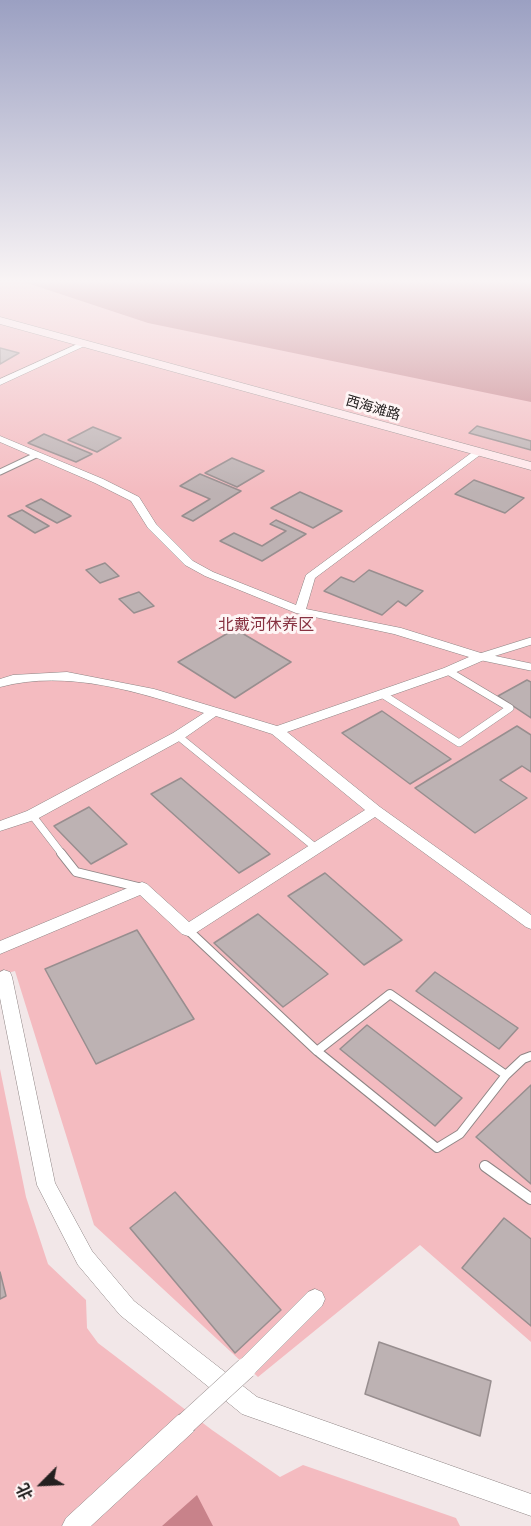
<!DOCTYPE html>
<html>
<head>
<meta charset="utf-8">
<style>
	body { margin:0 }
	#map { position:relative; width:531px; height:1526px; overflow:hidden; background:#f2e7e8; font-family:"Public Sans","Noto Sans SC",sans-serif }
	canvas { display:block }
	.north { position:absolute; left:12px; top:1454px; width:60px; height:60px; -webkit-text-stroke:4px #fef5f5; paint-order:stroke; rotate:246deg; font-size:16px; font-weight:700; line-height:24px; text-align:center; color:#242020 }
	.north::after { content:''; display:block; margin:auto; width:21px; height:27px; background:#242020; clip-path:polygon(50% 0,100% 100%,50% 72%,0 100%) }
</style>
</head>
<body>
<div id="map">
<canvas width="531" height="1526"></canvas>
<div class="north">北</div>
</div>
<script>
const ctx = document.querySelector('canvas').getContext('2d');
ctx.lineJoin = 'round';
function paint(path, color) { ctx.fillStyle = color; ctx.fill(path, 'evenodd'); }
function stroke(path, color, width, dash) { ctx.strokeStyle = color; ctx.lineWidth = width; ctx.lineCap = dash ? 'butt' : 'round'; ctx.setLineDash(dash || []); ctx.stroke(path); }
function drawText(font, color, halo, rows, align = 'center') {
  ctx.font = font + ' "Public Sans","Noto Sans SC",sans-serif'; ctx.lineWidth = 6; ctx.setLineDash([]); ctx.textBaseline = 'middle'; ctx.strokeStyle = halo; ctx.fillStyle = color; for (const [text, x, y, turn = 0] of rows) {
    ctx.save(); ctx.translate(x, y); ctx.rotate((+turn || 0) * Math.PI / 180); ctx.textAlign = isNaN(turn) ? turn : align; if (halo) ctx.strokeText(text, 0, 0); ctx.fillText(text, 0, 0); ctx.restore();
  }
}
paint(new Path2D(`
	M0,279H531V1342L420,1245L258,1377L94,1225L15,971L0,975Z
	M0,1069L26,1197L48,1264L86,1300L87,1328L98,1343L212,1430L280,1477L303,1465L456,1518L460,1526H0Z`), '#f4bbc0');
paint(new Path2D(`
	M15,279H531V402L148,323Z
	M197,1495L213,1526H162Z`), '#c8828a');
const building = new Path2D(`
	M0,348L19,353L0,364Z
	M477,426L531,441V450L469,433Z
	M93,427L121,438L97,452L68,440Z
	M44,434L92,454L76,462L28,443Z
	M232,458L264,471L237,487L205,473Z
	M200,474L241,491L193,521L182,516L210,499L180,486Z
	M474,480L524,498L505,513L455,494Z
	M300,492L342,511L313,528L271,508Z
	M41,499L71,516L57,523L26,506Z
	M22,510L49,526L35,533L8,516Z
	M276,520L306,534L262,561L220,541L234,533L262,546L286,531L270,524Z
	M105,563L119,576L100,583L86,570Z
	M369,570L423,591L406,606L398,601L382,615L324,591L341,577L354,582Z
	M139,592L154,606L134,613L119,599Z
	M235,629L291,662L235,698L178,662Z
	M527,680L531,682V718L498,696Z
	M382,711L451,759L410,784L342,733Z
	M517,726L531,735V772L522,766L500,780L527,798L475,833L415,788Z
	M181,778L270,854L239,873L151,794Z
	M89,807L127,844L91,864L54,826Z
	M325,873L402,940L364,965L288,896Z
	M258,914L328,974L283,1007L214,943Z
	M137,930L194,1019L96,1064L45,969Z
	M435,972L518,1028L499,1049L416,991Z
	M367,1025L462,1098L435,1126L340,1049Z
	M531,1085V1184L476,1137Z
	M175,1192L281,1310L235,1353L130,1228Z
	M504,1218L531,1239V1326L462,1268Z
	M0,1272L6,1296L0,1299Z
	M379,1342L491,1381L480,1436L365,1394Z`);
paint(building, '#bdb2b3');
stroke(building, '#988e8f', 1.5);
const laneFar3 = new Path2D(`
	M0,472L36,455`);
const laneFar2 = new Path2D(`
	M480,657L531,641
	M483,657L531,667
	M382,694L459,743L510,708L448,671
	M178,736L316,848
	M32,815L62,854`);
const laneFar1 = new Path2D(`
	M61,853L76,872L142,888
	M188,930L317,1051
	M390,994L506,1075L460,1134L437,1148L317,1051Z
	M506,1075L523,1059L531,1056`);
const lane = new Path2D(`
	M485,1166L531,1199`);
const street = new Path2D(`
	M84,341L91,343L0,385V379Z
	M0,436L103,479L139,497L156,524L193,561L213,572L296,605L306,575L474,451H480V455L315,578L306,609L401,628L484,654L486,657L484,660L452,674L287,732L380,807L531,915V929L526,927L375,817L194,934L188,936L182,934L140,895L0,954V941L142,882L147,884L189,922L365,810L272,734L216,716L183,739L37,819L0,831V821L27,811L173,733L204,713C139,692 68,669 0,687V679L13,675L67,672L154,689L277,726L444,668L469,657L394,634L296,613L205,576L185,565L148,528L131,501L95,483L0,442Z
	M4,970L10,972L12,977L55,1183L92,1251L134,1301L257,1397L531,1494V1516L242,1414L120,1315L78,1265L37,1185L0,998V972Z
	M315,1289L322,1292L325,1299L322,1306L253,1375L246,1379L239,1375L235,1368L239,1361L308,1292Z
	M186,1412L194,1415L197,1423L194,1431L91,1526H62L66,1518L178,1415Z`);
const secondary = new Path2D(`
	M0,317L531,462V470L0,324Z`);
stroke(laneFar3, '#8f8585', 7);
stroke(laneFar2, '#8f8585', 8);
stroke(laneFar1, '#8f8585', 10);
stroke(lane, '#8f8585', 12);
stroke(street, '#8f8585', 1);
stroke(secondary, '#8f8585', 1);
stroke(laneFar3, '#fff', 5);
stroke(laneFar2, '#fff', 7);
stroke(laneFar1, '#fff', 8);
stroke(lane, '#fff', 10);
paint(street, '#fff');
paint(secondary, '#ffe7ea');
const streetBridge = new Path2D(`
	M186,1423L246,1368`);
stroke(streetBridge, '#8f8585', 22, []);
stroke(streetBridge, '#fff', 21);
const sky = ctx.createLinearGradient(0, 0, 0, 493);
sky.addColorStop(0, '#9ba0c2');
sky.addColorStop(0.57, '#f9f4f5');
sky.addColorStop(1, '#f9f4f500');
ctx.fillStyle = sky;
ctx.fillRect(0, 0, 531, 493);
drawText('14px', '#242020', '#fef5f5', [
	["西海滩路",373,408,16]
]);
drawText('16px', '#873241', '#fef5f5', [
	["北戴河休养区",266,625]
]);
</script>
</body>
</html>
